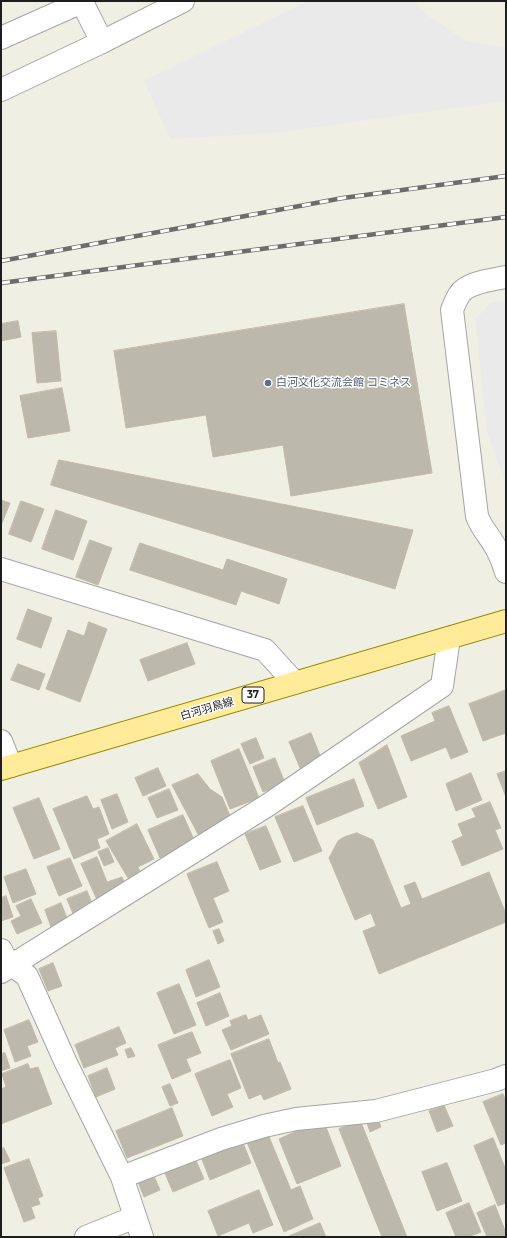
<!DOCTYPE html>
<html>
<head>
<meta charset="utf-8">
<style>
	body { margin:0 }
	#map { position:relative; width:507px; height:1238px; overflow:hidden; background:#f0efe3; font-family:Montserrat,sans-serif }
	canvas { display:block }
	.frame { position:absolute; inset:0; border:2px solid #1e1e1e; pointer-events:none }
</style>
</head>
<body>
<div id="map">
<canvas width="507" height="1238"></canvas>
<div class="frame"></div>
</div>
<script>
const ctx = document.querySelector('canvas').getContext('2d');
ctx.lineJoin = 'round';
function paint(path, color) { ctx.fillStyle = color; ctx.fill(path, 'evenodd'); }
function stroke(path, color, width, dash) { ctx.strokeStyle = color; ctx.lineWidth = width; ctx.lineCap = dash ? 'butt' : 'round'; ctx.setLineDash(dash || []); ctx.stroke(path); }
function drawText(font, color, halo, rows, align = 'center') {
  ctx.font = font + ' Montserrat,"Noto Sans JP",sans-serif'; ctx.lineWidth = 3; ctx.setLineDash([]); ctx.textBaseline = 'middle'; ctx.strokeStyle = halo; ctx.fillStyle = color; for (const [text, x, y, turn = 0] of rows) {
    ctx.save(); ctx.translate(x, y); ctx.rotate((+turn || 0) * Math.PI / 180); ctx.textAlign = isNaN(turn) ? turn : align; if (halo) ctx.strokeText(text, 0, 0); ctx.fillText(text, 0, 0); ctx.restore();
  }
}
paint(new Path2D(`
	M308,1H414L426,14L465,40L502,47L506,46V101L273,133L170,139L144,81Z
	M506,300V485L487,432L475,320L490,303Z`), '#eaeaea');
const building = new Path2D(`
	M404,304L432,473L291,496L283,445L213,457L206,415L126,428L114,351Z
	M18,321L21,337L1,341V324Z
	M56,331L61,381L37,383L32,333Z
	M62,388L70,431L28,438L20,396Z
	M59,460L413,530L395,589L51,485Z
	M1,500L10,503L2,523H1Z
	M21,501L44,509L31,542L9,534Z
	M56,510L87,521L73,560L42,549Z
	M90,540L112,548L98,585L76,577Z
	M140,543L223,570L227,559L287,579L279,604L241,591L236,605L130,570Z
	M28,609L52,618L41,648L17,639Z
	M89,622L107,629L80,702L46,689L68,630L84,636Z
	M187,643L195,664L148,681L140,660Z
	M18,664L45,674L39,690L11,680Z
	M506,690V733L483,741L469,704Z
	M449,706L468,752L451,759L446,747L411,761L401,736L435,721L432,713Z
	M311,733L321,758L301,770L289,742Z
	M256,738L264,758L250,764L241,744Z
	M387,745L407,797L378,809L359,763Z
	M239,749L259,798L230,809L211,761Z
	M275,758L285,783L263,792L253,767Z
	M158,768L166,786L143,796L135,778Z
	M506,771V797L497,774Z
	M471,773L482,800L456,811L446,784Z
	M198,774L210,789L222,797L231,818L199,836L172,785Z
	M354,779L364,806L317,825L306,798Z
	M169,789L178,810L157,818L148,798Z
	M117,794L128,822L112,829L101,800Z
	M87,796L93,809L99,807L109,834L97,839L100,848L74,859L53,809Z
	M39,798L60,849L34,859L13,808Z
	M490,802L501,828L495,830L503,849L462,866L452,841L463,836L458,824L476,817L472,809Z
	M303,806L322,851L294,862L275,817Z
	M183,815L195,842L160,858L148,830Z
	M137,824L154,859L138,867L142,877L131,883L106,841Z
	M266,826L281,862L260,870L245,834Z
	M357,833L373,840L401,908L411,904L404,886L415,882L422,899L489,872L506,914V922L379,974L363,931L376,926L371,913L355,920L329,858L338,841L344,837Z
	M108,848L114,862L104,866L98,852Z
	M97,857L107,882L122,877L127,888L98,902L81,864Z
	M70,858L82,886L59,896L47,867Z
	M217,862L229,891L213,898L223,922L209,928L187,874Z
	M26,869L36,894L13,903L4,877Z
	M87,891L94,908L74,916L67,899Z
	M6,896L13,917L1,921V898Z
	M31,899L42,923L17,934L11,921L21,916L16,906Z
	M61,903L69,923L52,930L45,910Z
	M219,929L224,941L218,944L213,931Z
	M209,960L220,987L196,997L186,970Z
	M53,963L62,986L48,991L39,969Z
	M179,984L196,1025L174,1034L157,993Z
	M220,993L229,1016L206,1026L197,1003Z
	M246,1015L248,1020L261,1015L269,1034L231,1050L222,1030L232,1026L230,1021Z
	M29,1020L38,1042L27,1046L31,1056L15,1062L4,1030Z
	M119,1027L126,1043L115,1048L118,1055L84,1068L75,1045Z
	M192,1032L201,1053L186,1059L191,1071L172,1079L158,1045Z
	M269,1039L278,1063L280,1062L291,1089L264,1100L261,1094L249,1099L231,1054Z
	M131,1048L135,1056L128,1058L125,1050Z
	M5,1053L10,1068L1,1071V1054Z
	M230,1060L241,1088L227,1094L233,1107L212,1116L195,1074Z
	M28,1064L30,1069L38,1067L52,1104L1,1124V1089L6,1087L2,1074Z
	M107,1068L115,1089L96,1097L88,1076Z
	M170,1084L178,1103L170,1106L162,1087Z
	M503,1094L506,1101V1143L501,1145L483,1102Z
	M444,1105L453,1126L437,1132L429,1111Z
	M172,1108L183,1136L127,1158L116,1131Z
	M378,1119L381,1127L370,1132L367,1123Z
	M360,1120L407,1237H382L339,1129Z
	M326,1127L341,1166L297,1184L279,1139L301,1129Z
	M267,1132L291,1190L300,1186L313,1219L284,1232L246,1140Z
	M493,1138L506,1170V1203L498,1206L474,1146Z
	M242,1140L251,1163L210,1180L201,1157Z
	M4,1148L10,1161L1,1164V1149Z
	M195,1158L204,1179L173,1192L164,1171Z
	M29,1159L43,1196L38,1198L40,1204L31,1207L35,1218L24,1222L4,1168Z
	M447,1163L462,1201L437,1211L422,1172Z
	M154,1176L160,1190L144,1197L138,1182Z
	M259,1190L273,1225L253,1233L249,1223L218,1236L208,1211Z
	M469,1203L481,1232L468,1237H456L446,1213Z
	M495,1205L506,1233V1237H487L477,1213Z
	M320,1223L326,1237H287Z`);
paint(building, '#bdb8ac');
stroke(building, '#c3b9a4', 1);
const minor = new Path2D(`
	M82,2L102,42
	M1,38L84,1
	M1,569L265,650L295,683
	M1,950L4,956L12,965L27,976L66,1063L122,1177L142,1237
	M1,972L268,805L442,686L449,638
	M122,1177L221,1139L264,1126L296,1119L376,1111L496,1080L506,1076
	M86,1237L135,1217`);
const tertiary = new Path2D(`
	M1,90L102,42L183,1
	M506,277C492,280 467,282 459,295C456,300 454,305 452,310L477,516C481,528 489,535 495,546C500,554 503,563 506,572
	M1,741L11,766`);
const primary = new Path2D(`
	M1,769L506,621`);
stroke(minor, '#a5a5a5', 24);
stroke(tertiary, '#a5a5a5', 24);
stroke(primary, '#988900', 24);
stroke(minor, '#fff', 22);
stroke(tertiary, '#fff', 22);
stroke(primary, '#ffeb99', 22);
const rail = new Path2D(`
	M1,261L343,198L506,176
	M1,283L506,217`);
stroke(rail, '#6c6c6c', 4.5);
stroke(rail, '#fff', 3, [9]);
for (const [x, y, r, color] of [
	[268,383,4,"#5c6f8a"]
]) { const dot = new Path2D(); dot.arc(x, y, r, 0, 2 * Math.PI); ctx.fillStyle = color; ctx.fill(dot); stroke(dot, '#fff', 1.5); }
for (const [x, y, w] of [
	[253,695,22]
]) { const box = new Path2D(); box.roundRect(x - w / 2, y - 8, w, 16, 3); ctx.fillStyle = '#fff'; ctx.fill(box); stroke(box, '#1e1e1e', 1); }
drawText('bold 10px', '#1e1e1e', null, [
	["37",253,695]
]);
drawText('11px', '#4e5e75', '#fff', [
	["白河文化交流会館 コミネス",276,383]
], 'left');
drawText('11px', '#1e1e1e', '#fff', [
	["白河羽鳥線",207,709,-16]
]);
</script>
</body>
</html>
